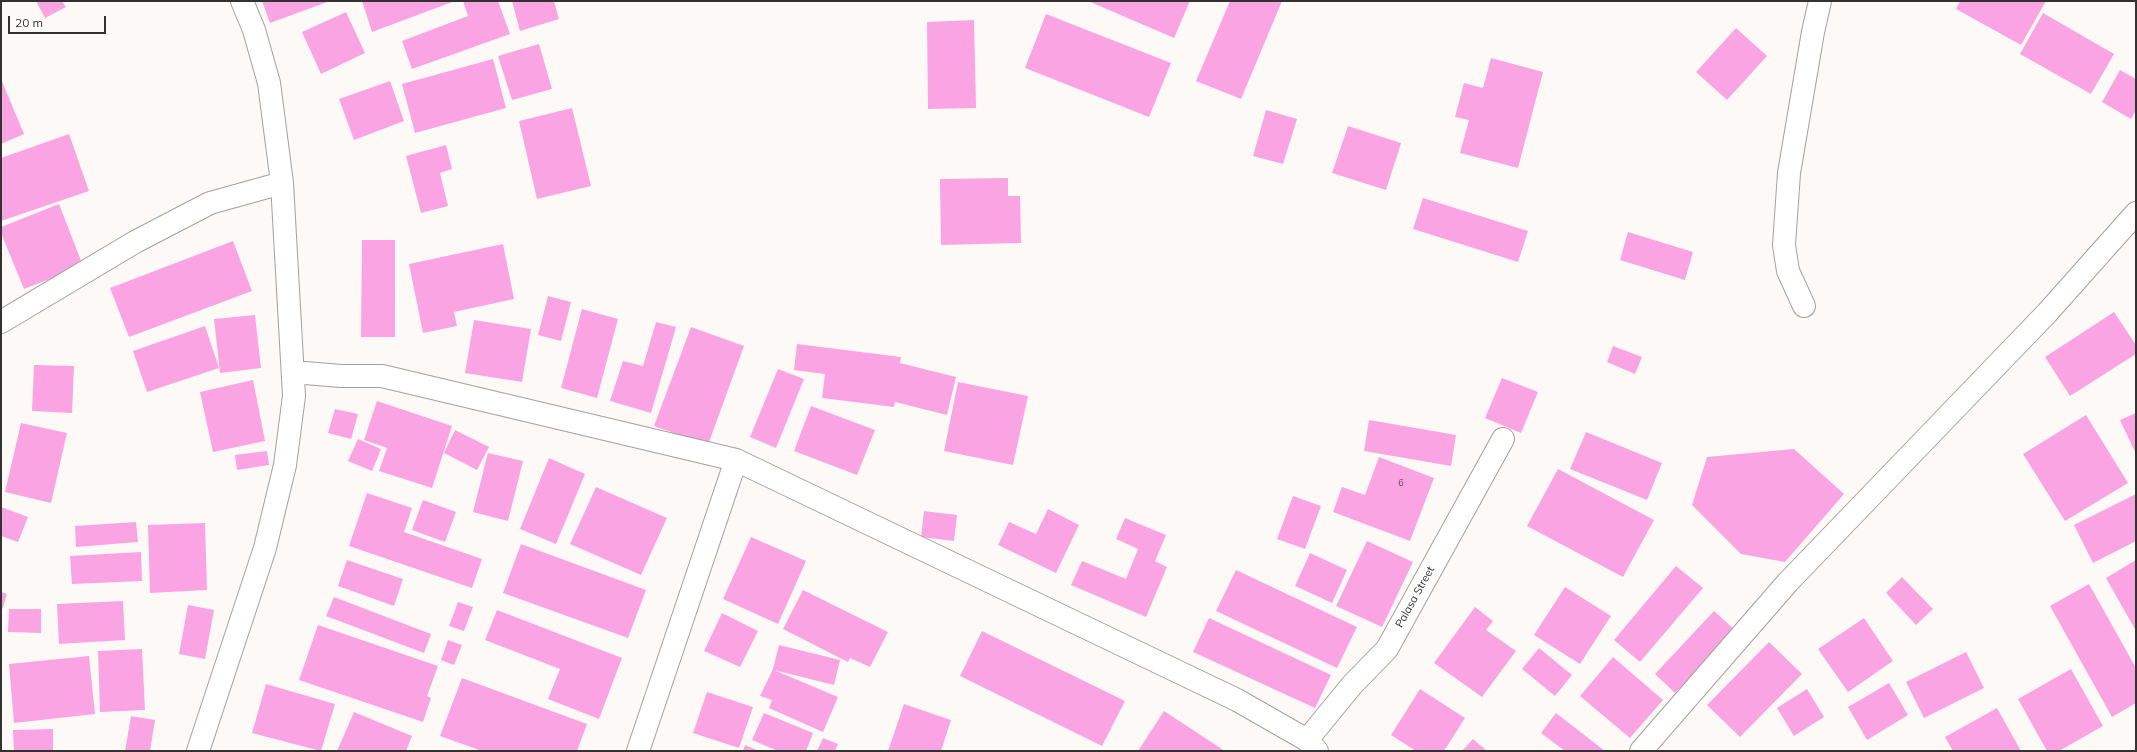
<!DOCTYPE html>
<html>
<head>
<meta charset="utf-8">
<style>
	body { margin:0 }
	#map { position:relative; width:2137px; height:752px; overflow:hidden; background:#fdf9f6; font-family:Mulish,sans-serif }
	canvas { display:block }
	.frame { position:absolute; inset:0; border:2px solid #343231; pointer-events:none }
	.scale { position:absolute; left:8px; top:16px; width:98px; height:18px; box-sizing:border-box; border:2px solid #343231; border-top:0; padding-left:5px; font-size:12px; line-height:14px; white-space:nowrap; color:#343231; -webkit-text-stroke:3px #fff; paint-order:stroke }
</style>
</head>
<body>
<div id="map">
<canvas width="2137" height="752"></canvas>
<div class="frame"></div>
<div class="scale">20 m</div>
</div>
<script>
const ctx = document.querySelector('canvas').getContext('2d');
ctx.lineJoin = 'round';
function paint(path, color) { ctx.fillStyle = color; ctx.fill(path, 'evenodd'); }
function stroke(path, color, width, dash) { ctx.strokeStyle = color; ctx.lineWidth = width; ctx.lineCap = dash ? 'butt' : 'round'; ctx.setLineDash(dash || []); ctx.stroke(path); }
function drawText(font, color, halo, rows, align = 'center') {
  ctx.font = font + ' Mulish,sans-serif'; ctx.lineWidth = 3; ctx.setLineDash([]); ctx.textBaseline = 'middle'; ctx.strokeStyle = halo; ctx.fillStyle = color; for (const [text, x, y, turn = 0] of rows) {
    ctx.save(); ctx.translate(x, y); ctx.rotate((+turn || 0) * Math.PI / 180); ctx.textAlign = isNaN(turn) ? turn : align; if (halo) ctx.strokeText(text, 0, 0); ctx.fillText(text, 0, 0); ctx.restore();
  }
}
paint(new Path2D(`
	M36,1H62L66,7L45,18Z
	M262,1H330L270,23Z
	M362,1H455L372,32Z
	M463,1H498L510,34L412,69L402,41L468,16Z
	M512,1H554L559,19L520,31Z
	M1088,1H1190L1174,38Z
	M1230,1H1282L1241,99L1196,81Z
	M1960,1H2046L2021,45L1956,9Z
	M346,12L365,53L321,74L302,32Z
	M2043,13L2114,54L2091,94L2020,54Z
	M1046,14L1171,63L1149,117L1025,68Z
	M974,20L976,108L928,109L927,22Z
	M1736,28L1767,56L1727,100L1696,72Z
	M539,44L552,89L512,100L498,56Z
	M1491,58L1543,72L1518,168L1460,153L1469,120L1455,117L1464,83L1483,88Z
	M493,59L506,108L415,133L402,84Z
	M2120,70L2136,79V110L2131,119L2102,102Z
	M1,79L24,134L1,144Z
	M390,81L404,121L354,140L339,99Z
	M572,108L591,186L537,199L519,121Z
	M1266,110L1297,119L1283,164L1253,156Z
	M1348,126L1401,143L1386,190L1332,173Z
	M69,134L89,191L1,221V158Z
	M446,145L452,169L440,173L448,206L421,213L406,156Z
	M1008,178V196H1020L1021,243L941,245L940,179Z
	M1423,198L1528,231L1518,262L1413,229Z
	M59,204L83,266L24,289L1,233V227Z
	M1628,232L1693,252L1685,280L1620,260Z
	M362,240H395V337H361Z
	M233,241L252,291L129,337L110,288Z
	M503,244L514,299L454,312L457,326L423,333L409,264Z
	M548,296L571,302L561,341L538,335Z
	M582,309L618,319L597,398L561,388Z
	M2114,312L2136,345V354L2070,396L2045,357Z
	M255,315L261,368L220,373L214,319Z
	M474,320L531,329L522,382L465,373Z
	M656,322L676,327L651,413L610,401L623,361L643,366Z
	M205,326L219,368L147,392L133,351Z
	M691,327L744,346L708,445L654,426Z
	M797,344L901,357L900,363L956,377L947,415L895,402L894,407L822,398L825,374L794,370Z
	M1613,346L1642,357L1635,374L1607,362Z
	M34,365L74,366L72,413L32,411Z
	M778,369L804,379L776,448L750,437Z
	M1502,378L1538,392L1521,433L1485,418Z
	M253,380L265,441L213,452L200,392Z
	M958,382L1028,396L1013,465L944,451Z
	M377,401L452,426L432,488L379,471L387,448L364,440Z
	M811,406L875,430L857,475L794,451Z
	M335,409L358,414L351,439L328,433Z
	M2136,413V454L2120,420Z
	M2086,415L2128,483L2065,521L2023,454Z
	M1369,420L1456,435L1451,466L1364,451Z
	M21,423L67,433L51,503L5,492Z
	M455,430L489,447L477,470L444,453Z
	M1586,432L1662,463L1647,500L1570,469Z
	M358,439L381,449L372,471L348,461Z
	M1794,449L1844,494L1785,562L1741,554L1692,505L1707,457Z
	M267,451L269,465L237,470L235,455Z
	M488,453L523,461L508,521L473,512Z
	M1379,457L1434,478L1410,541L1333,512L1342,487L1365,495Z
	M549,458L585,474L556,544L520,529Z
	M1558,469L1654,520L1623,577L1527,526Z
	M596,487L667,518L641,575L570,544Z
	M367,493L412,508L404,532L482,559L472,588L349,546Z
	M2136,494V541L2093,563L2074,525Z
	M1293,496L1321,506L1305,549L1277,539Z
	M423,500L456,512L445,542L412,530Z
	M1,507L28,517L18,542L1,536Z
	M1048,509L1079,525L1056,573L998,545L1009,522L1036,534Z
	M924,511L957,515L954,541L921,537Z
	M1125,518L1166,535L1155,561L1167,567L1146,617L1071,585L1082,561L1126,579L1138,549L1116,539Z
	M136,522L138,542L76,547L75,526Z
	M205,523L207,590L150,593L148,525Z
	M751,537L806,561L778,624L723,599Z
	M1367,541L1413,562L1382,627L1336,606Z
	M521,544L646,590L628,638L503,593Z
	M141,552L142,581L72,584L70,556Z
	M1310,553L1347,570L1332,603L1295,586Z
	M347,560L403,579L394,606L338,586Z
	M2136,560V631L2106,578Z
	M1676,566L1703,588L1640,662L1614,640Z
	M1236,570L1357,627L1337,668L1216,611Z
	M1902,577L1933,609L1916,625L1886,593Z
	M2089,584L2136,668V703L2112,717L2050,606Z
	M1565,587L1611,616L1580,664L1534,635Z
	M803,590L888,632L870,667L850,658L848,662L783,629Z
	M1,592L7,594L1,613Z
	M334,597L431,634L424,653L326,616Z
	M123,601L125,640L59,644L57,604Z
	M458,602L473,607L464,631L449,626Z
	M188,605L214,610L205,659L179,654Z
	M1475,607L1493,621L1486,630L1516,651L1482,697L1434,663Z
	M9,609H41V633L8,632Z
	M497,610L622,658L599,719L548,699L560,669L485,640Z
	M1714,611L1735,630L1675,693L1655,674Z
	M722,613L758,631L740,667L704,651Z
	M1209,618L1331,675L1315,708L1193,652Z
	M1864,618L1893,661L1848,692L1818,649Z
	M318,625L438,666L427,696L431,698L423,722L299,680Z
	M982,631L1125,701L1102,746L960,676Z
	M448,640L462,645L454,665L441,660Z
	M1769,642L1802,674L1740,737L1707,705Z
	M779,645L840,660L834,685L774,670L838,697L823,732L769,708L772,700L760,696L773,669Z
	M1539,648L1572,675L1555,696L1522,669Z
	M142,649L145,710L100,712L98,651Z
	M1966,652L1984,688L1924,718L1906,682Z
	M89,656L95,714L14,723L9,664Z
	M1613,657L1663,700L1630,738L1580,696Z
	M2071,669L2103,726L2059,751H2047L2018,699Z
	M462,678L587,724L577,751H482L440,736Z
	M1889,683L1908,715L1867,740L1848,707Z
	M266,684L335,704L321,751L252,733Z
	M1420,689L1465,718L1444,751H1416L1391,735Z
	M1807,689L1824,717L1794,736L1777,708Z
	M707,692L753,707L739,748L693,733Z
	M904,704L951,720L941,751H888Z
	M1997,708L2021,751H1953L1945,737Z
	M1164,711L1225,751H1138Z
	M354,712L412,736L406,751H337Z
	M764,713L813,733L806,751H778L752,740Z
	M1556,713L1605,751H1565L1541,733Z
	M131,716L155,720L150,751H125Z
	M53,729V751H14L13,730Z
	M823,738L838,744L835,751H817Z
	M1473,739L1487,751H1462Z
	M745,745L759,751H743Z`), '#faa4e4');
const minor = new Path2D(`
	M1804,306L1788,271L1784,245L1789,173L1813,32L1820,1
	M1,322L135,242L210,203L282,183
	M293,372L341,376H382L736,460L1237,700L1307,740L1317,751
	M1307,740L1352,685L1387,649L1503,439
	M198,751L265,548L285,465L294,396L282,183L269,83L254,30L242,1
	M638,751L736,460
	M1641,751L1788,582L2047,313L2136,213`);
stroke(minor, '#a4a09e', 24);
stroke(minor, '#fff', 22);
drawText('9px', '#664e5e', null, [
	["6",1401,483]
]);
drawText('11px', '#343231', '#fff', [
	["Palasa Street",1415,597,-61]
]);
</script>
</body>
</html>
